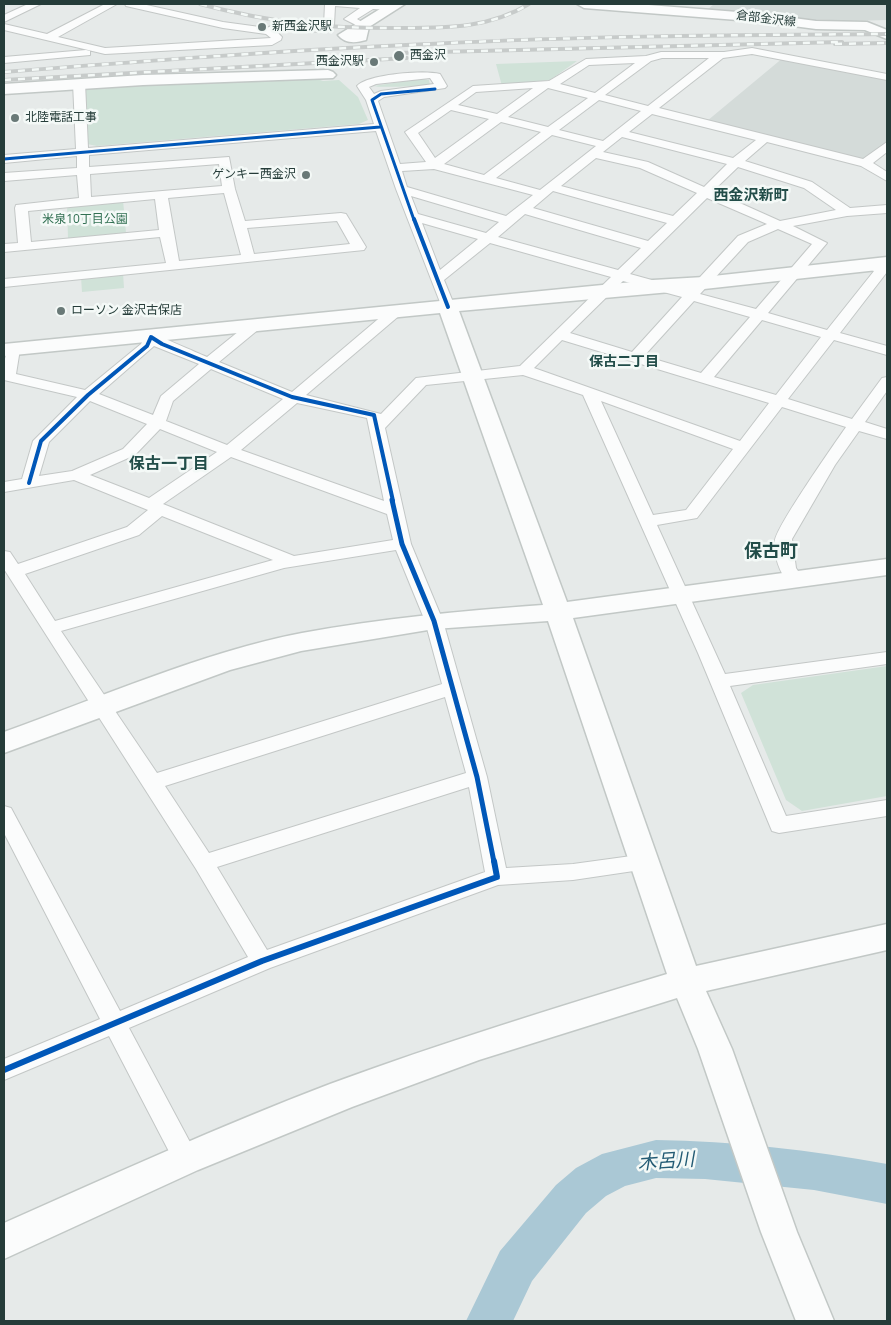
<!DOCTYPE html>
<html>
<head>
<meta charset="utf-8">
<style>
	body { margin:0 }
	#map { position:relative; width:891px; height:1325px; overflow:hidden; background:#e6eae9; font-family:"Open Sans",sans-serif }
	canvas { display:block }
	.frame { position:absolute; inset:0; border:5px solid #253c39; pointer-events:none }
</style>
</head>
<body>
<div id="map">
<canvas width="891" height="1325"></canvas>
<div class="frame"></div>
</div>
<script>
const ctx = document.querySelector('canvas').getContext('2d');
ctx.lineJoin = 'round';
function paint(path, color) { ctx.fillStyle = color; ctx.fill(path, 'evenodd'); }
function stroke(path, color, width, dash) { ctx.strokeStyle = color; ctx.lineWidth = width; ctx.lineCap = dash ? 'butt' : 'round'; ctx.setLineDash(dash || []); ctx.stroke(path); }
function drawText(font, color, halo, rows, align = 'center') {
  ctx.font = font + ' "Open Sans","Noto Sans JP",sans-serif'; ctx.lineWidth = 5; ctx.setLineDash([]); ctx.textBaseline = 'middle'; ctx.strokeStyle = halo; ctx.fillStyle = color; for (const [text, x, y, turn = 0] of rows) {
    ctx.save(); ctx.translate(x, y); ctx.rotate((+turn || 0) * Math.PI / 180); ctx.textAlign = isNaN(turn) ? turn : align; if (halo) ctx.strokeText(text, 0, 0); ctx.fillText(text, 0, 0); ctx.restore();
  }
}
paint(new Path2D(`
	M714,4H887V20L814,22L706,11Z
	M784,57L887,79V142L864,160L707,121Z`), '#d4dbd9');
paint(new Path2D(`
	M577,61L550,80L502,86L496,64Z
	M309,76L323,81L339,80L358,97L368,120L359,124L97,146L87,144L85,88Z
	M421,79L429,80L430,85C422,86 379,88 373,86Z
	M123,200L126,233L68,238L67,205Z
	M123,273L124,288L82,292L81,277Z
	M887,666V796L802,811L786,800L741,693L753,685Z`), '#d0e2d8');
paint(new Path2D(`
	M656,1140C734,1141 810,1150 887,1164V1204L814,1190L705,1179L656,1178L625,1186L606,1196L586,1213L532,1281L513,1321H466L500,1251L556,1185L576,1168L602,1154Z`), '#aac8d5');
const street = new Path2D(`
	M28,4H41L4,22V15Z
	M105,4H117L58,37L105,48L271,38L266,34L223,28L126,6L125,4H142L223,22L267,28L279,22L320,26L325,29L320,32L281,28L276,31L282,37L281,40L272,45L105,54L4,30V24L47,34Z
	M325,4H389L397,7L392,10L373,9L357,19L367,25L362,28L344,19L360,8L335,6L334,25L329,28L324,25Z
	M752,48L887,74V80L752,54L723,58L659,108L863,159L887,142V152L873,163L887,172V181L861,166L767,142L745,161L812,182L850,208L887,205V213L847,216L793,226L827,243L768,313L827,330L874,271L862,265L864,262L869,261L887,266V272L840,333L887,346V355L834,340L788,399L852,419L882,378L887,377V391L865,422L887,429V439L859,431L835,465L792,539L796,568L804,580L801,584H789C779,571 774,558 775,541C775,528 835,443 846,427L782,407L697,518L657,525L725,674L887,652V664L730,686L786,816L887,800V816L779,833L772,831L698,653L583,395L523,375L426,385L385,428L411,544L443,621L487,777L506,868L573,864L646,854L654,856L657,862L654,868L573,880L498,885L270,968L129,1028L199,1159L195,1167L186,1171L177,1167L109,1036L4,1080V1059L100,1019L4,833V806L11,808L120,1011L248,957L196,869L4,569V551L10,552L18,564L127,527L148,510L74,480L4,492V482L22,479L33,441L77,397L4,380V363L8,346L13,345L20,349L16,374L85,390L141,344L146,334C154,332 196,353 207,357L249,323H259L261,326L259,329L219,362L292,392L390,309H400L402,312L400,315L306,395L381,414L416,378L520,366L611,277L490,243L444,280L455,307L448,311L443,310L396,189L376,131L89,155V167L229,157L235,189L245,221L341,213L346,214L366,247L364,250L4,287V279L166,263L160,237L4,252V244L18,243L15,208L16,205L79,198L77,175L4,181V173L77,168V156L4,163V155L76,149L73,83L79,80L85,83L88,148L374,124L366,100L357,86C368,74 424,70 440,74L447,86L445,88L384,97L378,101L400,164L426,162L405,132L473,86L549,81L586,59L646,56L661,52H724ZM662,58H709L648,106L605,95L651,61ZM635,63L595,93L560,84L589,65ZM430,78L434,84L381,91L374,94L369,87L376,84ZM533,88L497,114L458,105L476,92ZM548,88L588,98L548,127L508,117ZM599,100L641,111L603,141L559,130ZM451,110L489,119L435,158L418,133ZM652,114L756,140L733,158L629,132ZM501,122L541,132L484,175L444,164ZM552,135L596,146L540,190L496,178ZM622,137L727,164L704,187L648,162L603,152ZM596,158L640,168L697,193L673,216L561,186ZM219,164L222,186L91,197L90,174ZM738,167L804,188L836,210L780,221L713,191ZM434,169L533,195L506,216L407,187L402,171ZM553,191L667,223L648,241L533,208ZM224,193L241,255L179,261L168,198ZM411,196L499,222L486,233L418,214ZM707,198L767,224L738,236L688,290L630,274ZM155,199L159,230L31,242L28,211ZM525,214L641,248L618,270L498,237ZM337,221L350,244L254,254L247,228ZM422,223L478,239L440,270ZM778,229L812,244L756,309L700,294L748,242ZM623,281L682,297L632,352L570,333ZM694,301L750,317L701,373L644,356ZM762,320L821,337L776,395L714,377ZM562,340L769,403L740,441L534,368ZM154,346L199,364L161,396L153,415L99,394ZM211,369L283,399L227,445L166,421L173,401ZM90,401L147,424L123,449L72,471L39,476L49,442ZM601,401L733,449L686,510L653,515ZM297,403L367,418L384,501L241,450ZM160,429L217,452L149,498L90,475L135,455ZM231,457L387,514L393,540L294,556L163,504ZM162,516L273,560L55,621L25,574L139,535ZM396,550L425,621L442,684L157,773L61,631L284,568ZM445,697L466,773L209,853L165,786ZM469,787L485,872L267,950L217,867Z
	M86,50L90,51V55L4,63V57Z`);
const secondary = new Path2D(`
	M388,4H405L369,27L366,40C356,43 345,44 338,35Z
	M577,4H636L763,14L816,21L867,22L887,30V39L865,30L816,29L763,22L584,8Z
	M328,70L333,72L336,75L333,78L143,85L4,94V84L143,75Z
	M887,257V269L704,289L459,311L567,602L887,559V575L573,618L696,966L887,924V950L706,991L732,1049L797,1232L834,1321H796L761,1232L698,1049L677,998L479,1060L352,1107L198,1170L4,1259V1223C112,1175 220,1126 330,1084C441,1043 554,1008 667,974L548,621L434,629L301,651L230,670L4,753V732C99,698 203,652 302,633C382,618 462,611 543,605L440,313L4,356V344L653,280L704,277Z`);
stroke(street, '#c3c7c6', 2);
stroke(secondary, '#c2c8c6', 3);
paint(street, '#fbfcfc');
paint(secondary, '#fbfcfc');
const rail = new Path2D(`
	M200,4C271,23 331,29 404,28C448,28 490,28 529,4
	M835,44L887,43
	M397,53L842,42
	M4,72C146,61 288,50 430,44C582,36 734,35 887,34
	M4,80L407,58`);
stroke(rail, '#c7cbca', 4);
stroke(rail, '#f4f9f7', 2.5, [7]);
stroke(new Path2D(`
	M4,159L380,127
	M414,220L372,100L381,94L435,89`), '#0057b8', 3);
stroke(new Path2D(`
	M414,219L448,307
	M29,483L41,441L88,395L147,346L151,337L162,344L292,397L374,415L393,501`), '#0057b8', 4);
stroke(new Path2D(`
	M392,500L402,544L434,621L477,777L494,862`), '#0057b8', 5);
stroke(new Path2D(`
	M4,1070L262,961L497,877L494,861`), '#0057b8', 6);
for (const [x, y, r, color] of [
	[262,27,5,"#697977"],
	[399,56,6,"#697977"],
	[374,62,5,"#697977"],
	[15,118,5,"#697977"],
	[306,175,5,"#697977"],
	[61,311,5,"#697977"]
]) { const dot = new Path2D(); dot.arc(x, y, r, 0, 2 * Math.PI); ctx.fillStyle = color; ctx.fill(dot); stroke(dot, '#f4f9f7', 2); }
drawText('12px', '#253c39', '#f4f9f7', [
	["倉部金沢線",766,19,7]
]);
drawText('12px', '#253c39', '#f4f9f7', [
	["新西金沢駅",272,27],
	["西金沢",410,56],
	["西金沢駅",364,62,"right"],
	["北陸電話工事",25,118],
	["ゲンキー西金沢",296,175,"right"],
	["ローソン 金沢古保店",71,311]
], 'left');
drawText('12px', '#327053', '#f4f9f7', [
	["米泉10丁目公園",85,220]
]);
drawText('bold 14px', '#224d49', '#f4f9f7', [
	["保古二丁目",624,362]
]);
drawText('bold 15px', '#224d49', '#f4f9f7', [
	["西金沢新町",751,196]
]);
drawText('bold 16px', '#224d49', '#f4f9f7', [
	["保古一丁目",169,464]
]);
drawText('bold 18px', '#224d49', '#f4f9f7', [
	["保古町",771,552]
]);
drawText('italic 19px', '#235b74', '#f4f9f7', [
	["木呂川",666,1162,-4]
]);
</script>
</body>
</html>
